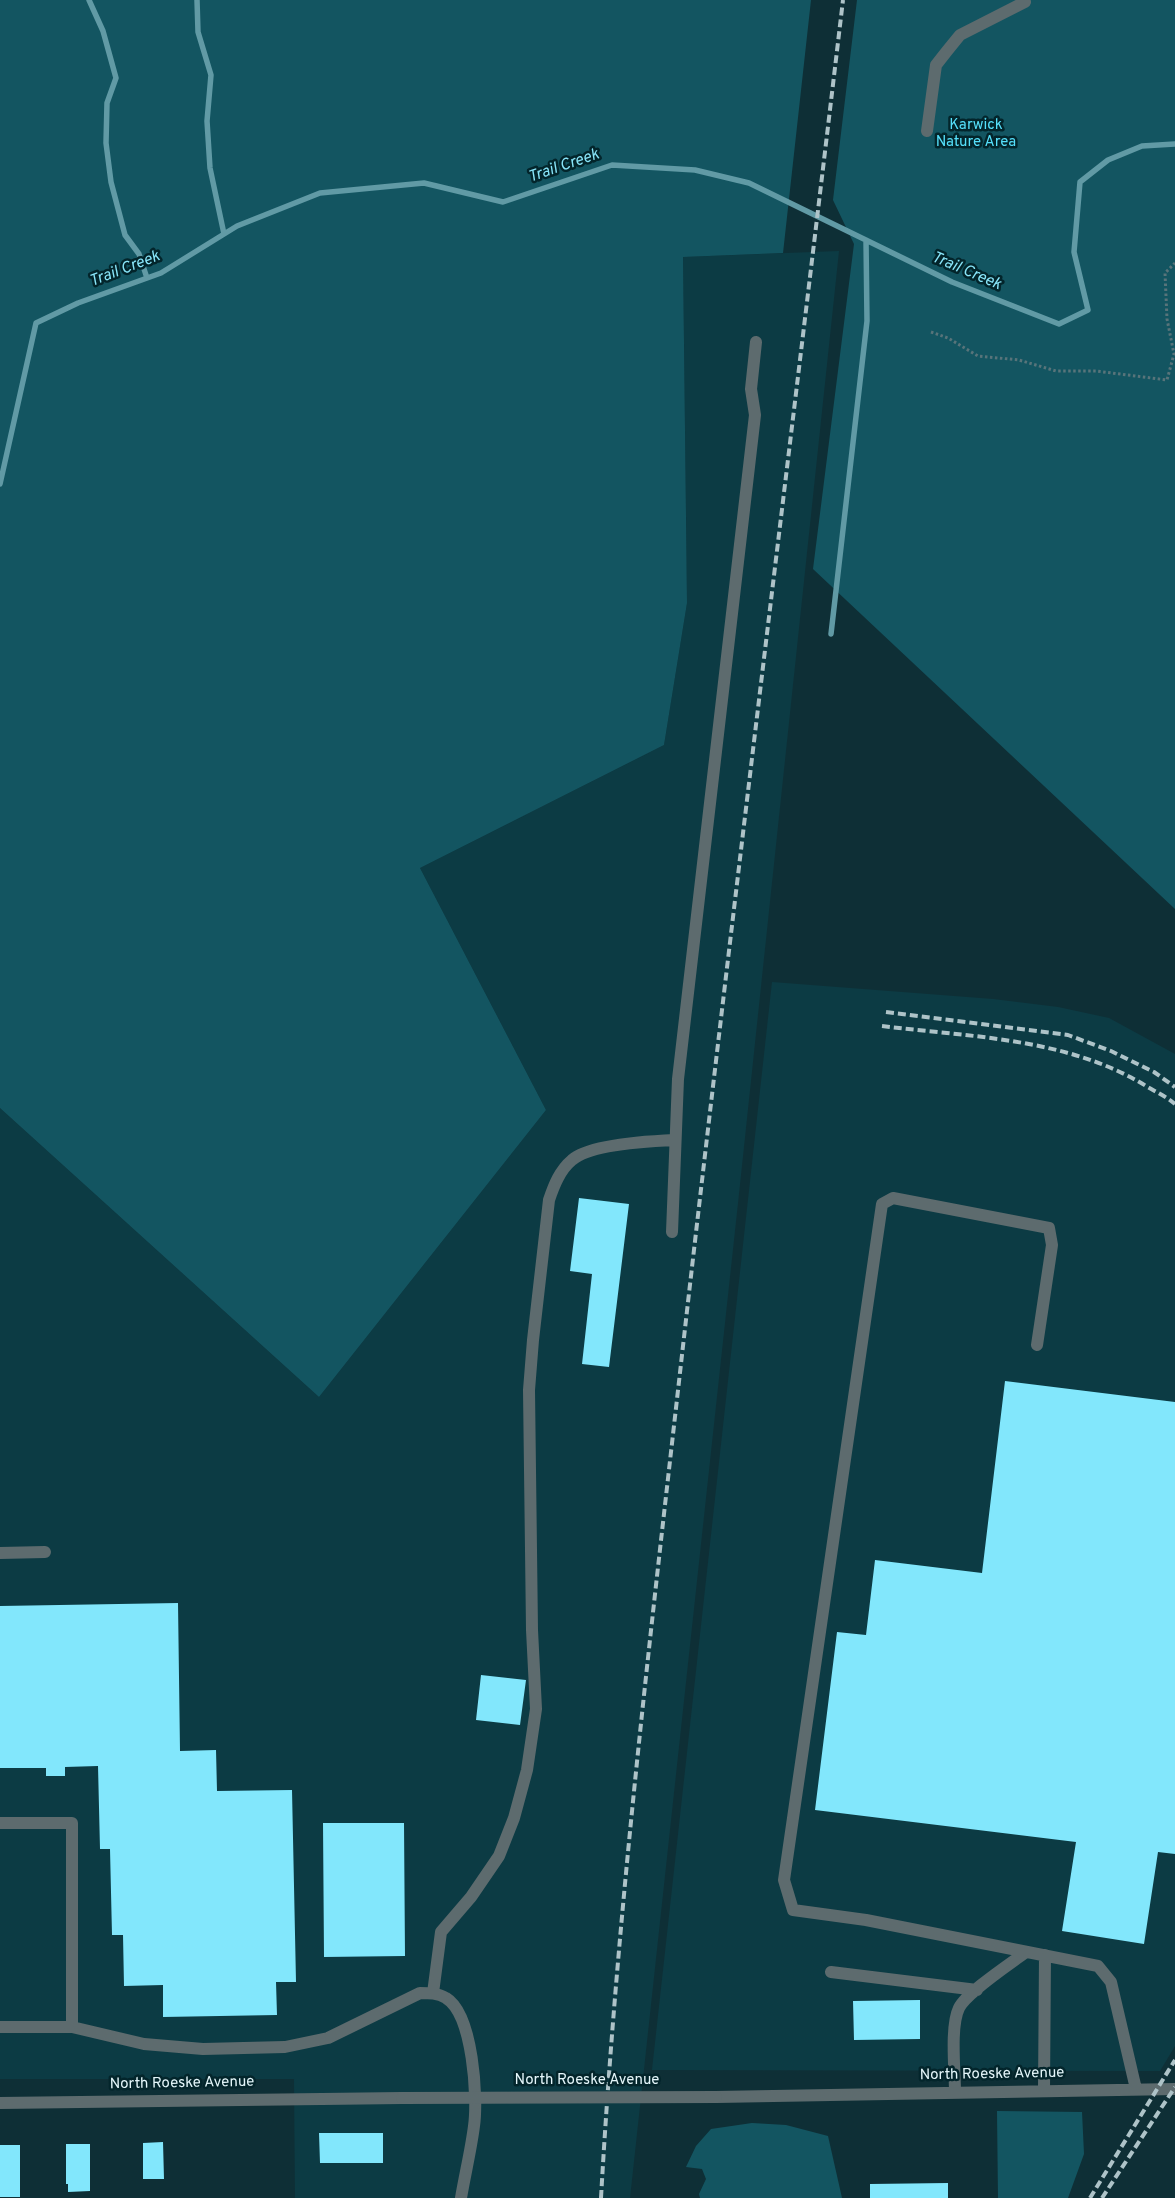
<!DOCTYPE html>
<html>
<head>
<meta charset="utf-8">
<style>
	body { margin:0 }
	canvas { display:block; background:#0e2f36 }
</style>
</head>
<body>
<canvas width="1175" height="2198"></canvas>
<script>
const ctx = document.querySelector('canvas').getContext('2d');
ctx.lineJoin = 'round';
function paint(path, color) { ctx.fillStyle = color; ctx.fill(path, 'evenodd'); }
function stroke(path, color, width, dash) { ctx.strokeStyle = color; ctx.lineWidth = width; ctx.lineCap = dash ? 'butt' : 'round'; ctx.setLineDash(dash || []); ctx.stroke(path); }
function drawText(font, color, halo, rows, align = 'center') {
  ctx.font = font + ' Overpass,sans-serif'; ctx.lineWidth = 5; ctx.setLineDash([]); ctx.textBaseline = 'middle'; ctx.strokeStyle = halo; ctx.fillStyle = color; for (const [text, x, y, turn = 0] of rows) {
    ctx.save(); ctx.translate(x, y); ctx.rotate((+turn || 0) * Math.PI / 180); ctx.textAlign = isNaN(turn) ? turn : align; if (halo) ctx.strokeText(text, 0, 0); ctx.fillText(text, 0, 0); ctx.restore();
  }
}
paint(new Path2D(`
	M839,251L738,1203L630,2198H295L294,2079H0V1108L319,1397L546,1110L420,868L664,745L687,603L683,257Z
	M772,982L993,999L1058,1007L1109,1018L1175,1054V2046L1160,2071L652,2070Z`), '#0c3b44');
paint(new Path2D(`
	M0,0H811L783,253L683,257L687,603L664,745L420,868L546,1110L319,1397L0,1108Z
	M857,0H1175V909L813,569L854,244L833,200Z
	M997,2111L1082,2112L1084,2154L1068,2198H998Z
	M752,2123L786,2125L828,2136L842,2198H700L699,2194L706,2179L702,2169L686,2167L696,2146L711,2129Z`), '#135561');
stroke(new Path2D(`
	M89,0L103,31L116,78L107,103L106,143L111,182L125,235L139,254L147,278
	M197,0L198,32L211,75L207,121L210,168L224,234
	M0,484L36,323L78,303L161,273L237,226L320,193L424,183L503,202L612,165L695,170L749,183L952,282L1059,324L1088,310L1074,252L1080,182L1108,160L1142,146L1175,144
	M831,634L867,321L866,240`), '#619aa5', 5.5);
paint(new Path2D(`
	M579,1198L629,1204L609,1367L582,1364L592,1274L570,1271Z
	M1005,1381L1175,1402V1854L1158,1852L1144,1944L1062,1931L1076,1842L815,1810L837,1632L866,1635L875,1560L982,1573Z
	M178,1603L180,1751L216,1750L217,1791L292,1790L296,1982H276L277,2015L163,2017V1985L124,1986L123,1935H112L110,1849H100L98,1766L65,1767V1776H46V1768H0V1606Z
	M481,1675L526,1680L520,1725L476,1720Z
	M323,1823H404L405,1956L324,1957Z
	M920,2000V2039L854,2040L853,2001Z
	M319,2133H383V2163H320Z
	M163,2142L164,2179H143V2143Z
	M66,2144H90V2191L68,2192V2184H66Z
	M0,2145H20V2197H0Z
	M948,2183V2198H870V2184Z`), '#82e7fc');
stroke(new Path2D(`
	M931,332L948,338L978,356L1019,360L1056,371H1096L1167,380L1174,354L1167,319L1165,273L1175,263`), '#58747a', 3, [2.5, 2.5]);
stroke(new Path2D(`
	M927,131L936,65L947,51L960,35L1025,2
	M672,1232L678,1079L755,415L751,389L756,342
	M1037,1345L1052,1245L1049,1228L893,1198L882,1204L784,1880L793,1910L866,1920L1098,1966L1111,1982L1136,2089
	M0,1553L45,1552
	M0,1823H72V2027H0
	M831,1972L977,1990
	M433,1993L441,1932L471,1897L499,1856L514,1818L527,1770L536,1709L532,1630L529,1390L533,1340L549,1200C554,1185 560,1170 572,1160C590,1144 651,1141 675,1140
	M72,2027L144,2044L203,2049L285,2047L328,2038L420,1993C429,1993 438,1993 446,1998C473,2014 478,2098 474,2126C471,2150 465,2174 461,2198
	M1044,2090L1045,1955
	M955,2092C955,2071 950,2026 959,2008C967,1992 1010,1964 1026,1952
	M716,2097L1175,2089
	M0,2103L402,2098`), '#5d6b6e', 12);
stroke(new Path2D(`
	M886,1012L1068,1035L1111,1051L1154,1072L1175,1087
	M882,1026C971,1037 1068,1038 1146,1086C1156,1092 1167,1097 1175,1104
	M601,2198C617,1913 651,1630 683,1346C734,897 790,449 843,0
	M1090,2198L1175,2060
	M1102,2198L1175,2087`), '#aec3c8', 4, [8, 4]);
stroke(new Path2D(`
	M402,2098L716,2097`), '#5d6b6e', 12);
drawText('15px', '#55e0fb', '#03252b', [
	["Karwick",976,126],
	["Nature Area",976,143]
]);
drawText('15px', '#e4f6fa', '#03252b', [
	["North Roeske Avenue",992,2075,-1],
	["North Roeske Avenue",587,2081],
	["North Roeske Avenue",182,2084,-1]
]);
drawText('italic 16px', '#88e5f9', '#03252b', [
	["Trail Creek",564,167,-19],
	["Trail Creek",125,270,-21],
	["Trail Creek",966,272,23]
]);
</script>
</body>
</html>
